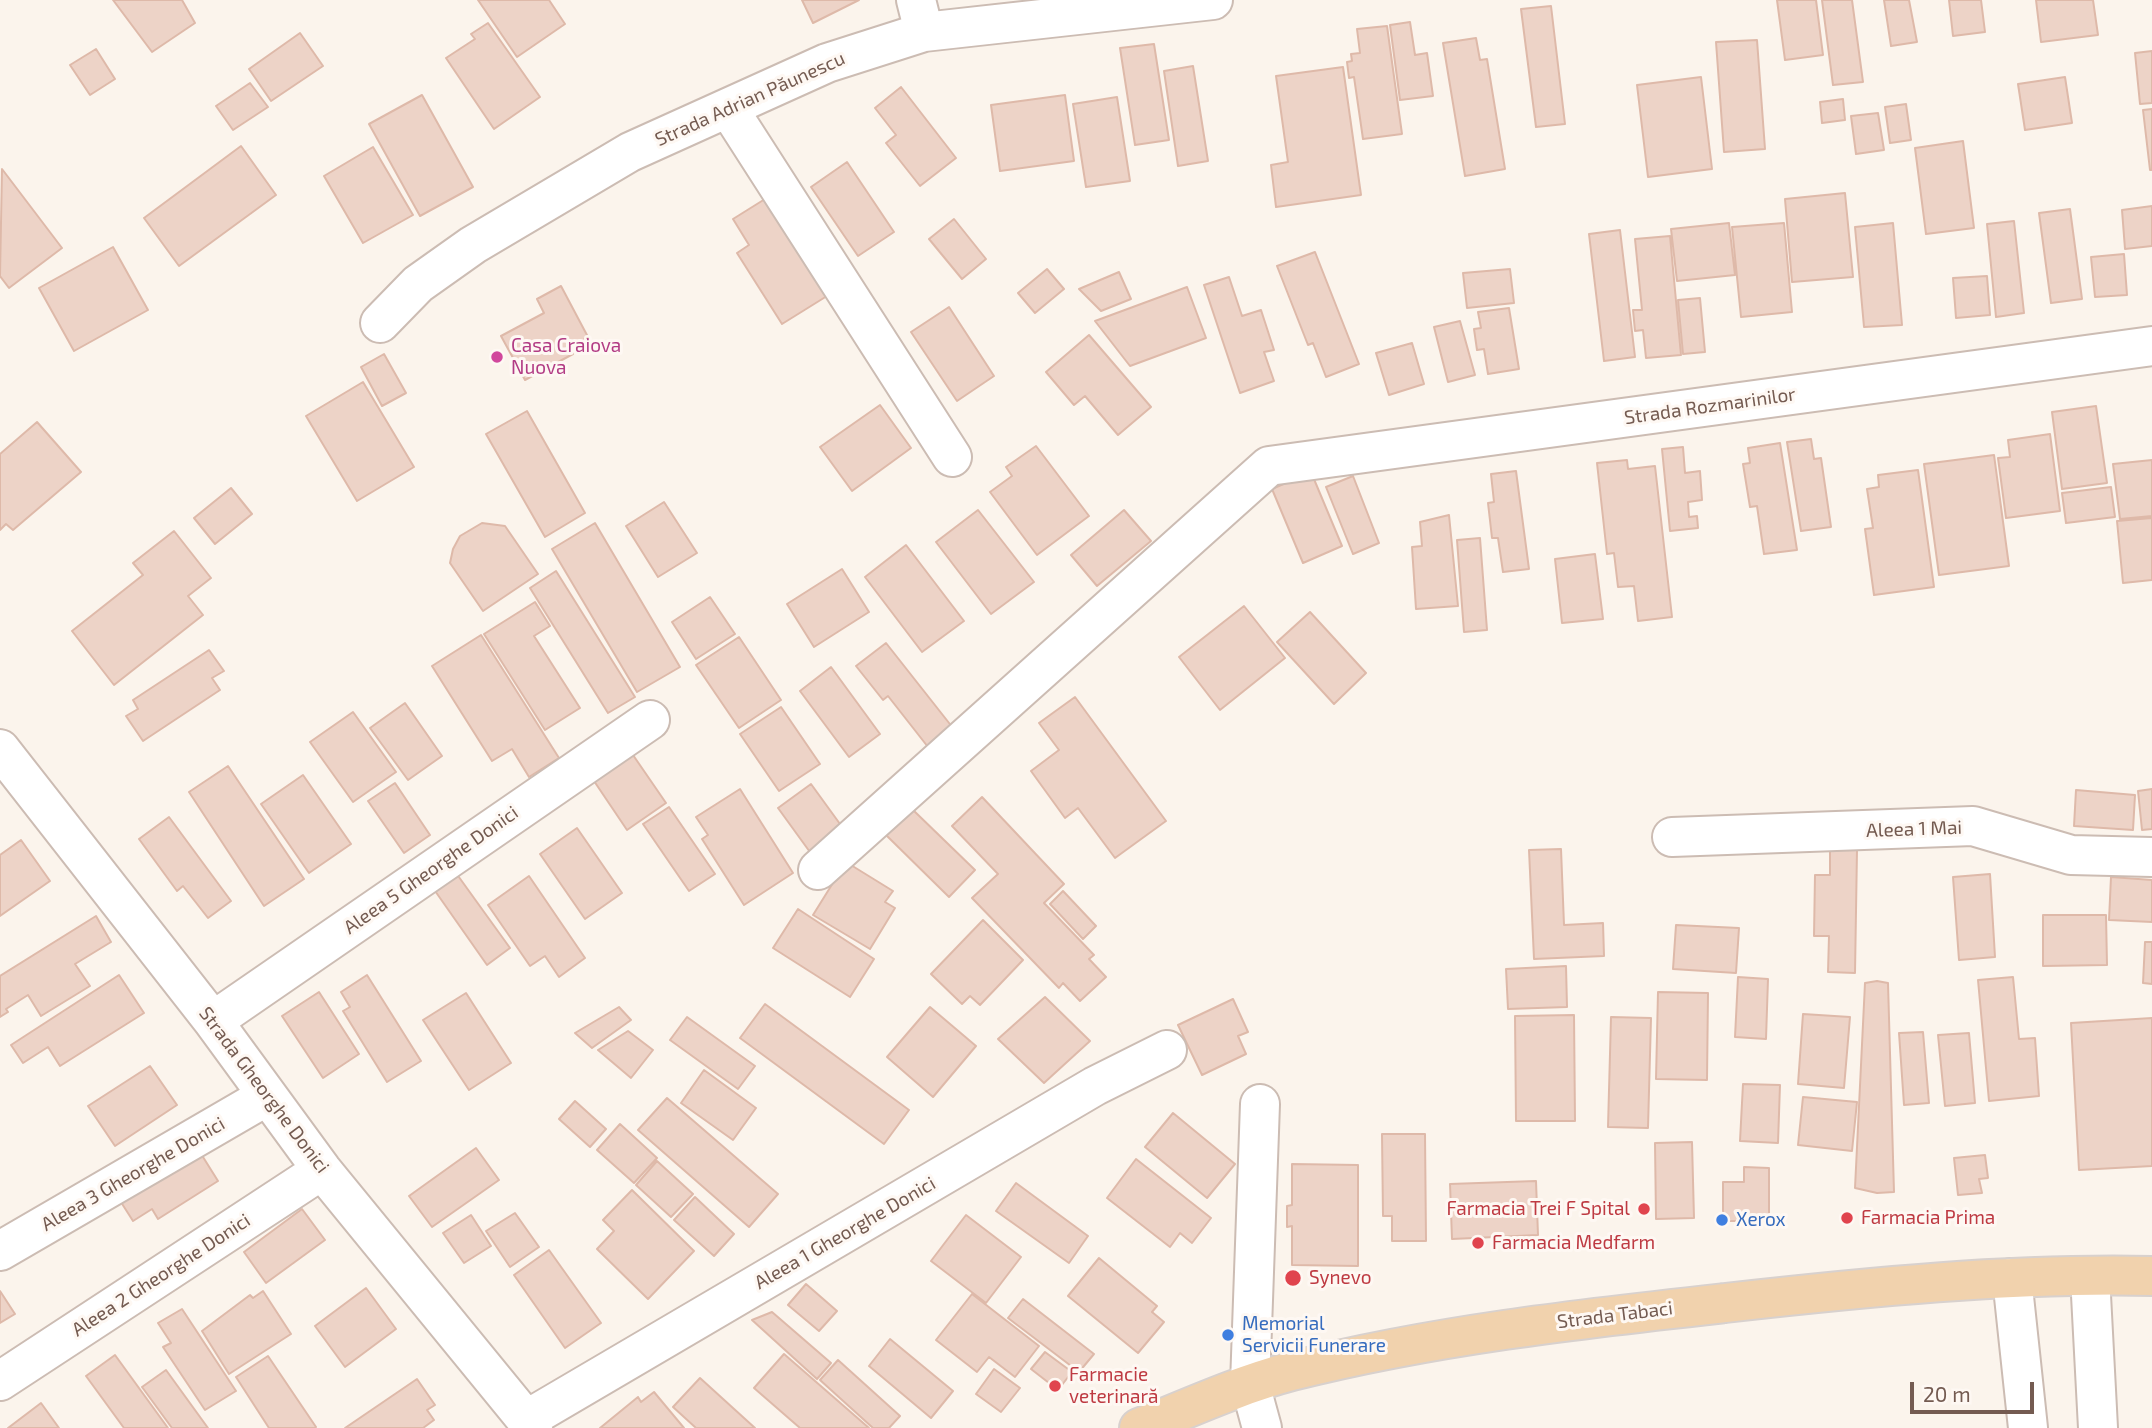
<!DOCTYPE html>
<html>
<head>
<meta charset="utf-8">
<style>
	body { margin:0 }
	#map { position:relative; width:2152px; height:1428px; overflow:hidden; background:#fbf4ec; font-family:"Exo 2",sans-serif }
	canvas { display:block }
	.scale { position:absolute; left:1910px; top:1382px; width:124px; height:32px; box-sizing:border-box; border:4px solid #745b51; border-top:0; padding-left:9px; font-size:21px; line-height:24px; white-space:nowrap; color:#745b51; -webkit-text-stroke:5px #fef8f3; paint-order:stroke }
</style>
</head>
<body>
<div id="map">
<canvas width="2152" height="1428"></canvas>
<div class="scale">20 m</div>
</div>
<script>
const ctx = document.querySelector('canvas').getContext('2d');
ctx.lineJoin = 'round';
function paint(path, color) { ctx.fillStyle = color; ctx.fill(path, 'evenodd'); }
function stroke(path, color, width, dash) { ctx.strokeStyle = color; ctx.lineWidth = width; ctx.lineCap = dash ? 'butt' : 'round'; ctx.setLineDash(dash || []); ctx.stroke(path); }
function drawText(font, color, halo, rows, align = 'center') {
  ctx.font = font + ' "Exo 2",sans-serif'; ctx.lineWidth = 6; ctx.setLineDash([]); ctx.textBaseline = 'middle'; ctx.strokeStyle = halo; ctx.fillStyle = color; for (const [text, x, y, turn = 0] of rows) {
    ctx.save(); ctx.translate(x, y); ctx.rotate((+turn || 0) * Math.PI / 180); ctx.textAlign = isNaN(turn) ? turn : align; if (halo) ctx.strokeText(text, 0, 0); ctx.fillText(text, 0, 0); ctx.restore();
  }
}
const building = new Path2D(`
	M113,0H182L195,23L152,52Z
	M478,0H549L565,24L517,57Z
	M802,0H859L813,23Z
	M1777,0H1816L1823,55L1785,60Z
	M1822,0H1852L1863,82L1833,85Z
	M1884,0H1909L1917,42L1891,46Z
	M1949,0H1981L1985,32L1953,36Z
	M2036,0H2093L2098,35L2041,42Z
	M1551,6L1565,124L1536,127L1521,9Z
	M1410,22L1415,55L1427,53L1433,96L1400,100L1390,25Z
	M488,23L540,97L494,129L446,58L475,39L471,34Z
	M1387,26L1402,134L1363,139L1354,77L1349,78L1347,62L1352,61L1351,54L1360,53L1357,29Z
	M300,33L323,66L271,101L249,69Z
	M1476,38L1480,60L1487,59L1505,169L1465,176L1443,43Z
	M1757,40L1765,149L1724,152L1716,42Z
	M1154,44L1169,140L1135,145L1120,48Z
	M96,49L115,79L90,95L70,65Z
	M2152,51V103L2140,104L2135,53Z
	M1193,66L1208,161L1178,166L1164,71Z
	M1343,67L1361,195L1276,207L1271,165L1288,162L1276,76Z
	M1701,77L1712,169L1648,177L1637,85Z
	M2065,77L2072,123L2025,130L2018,84Z
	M250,83L268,107L233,130L216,106Z
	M901,87L956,158L920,186L886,143L896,135L875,108Z
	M422,95L473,187L420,216L369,124Z
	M1065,95L1074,161L1000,171L991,105Z
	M1117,97L1130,181L1086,187L1073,104Z
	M1843,99L1845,120L1822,123L1820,102Z
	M1906,104L1911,140L1890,143L1885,107Z
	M2152,109V170H2150L2143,110Z
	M1878,113L1884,150L1856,154L1851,116Z
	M1963,141L1974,228L1926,234L1915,148Z
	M241,146L276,195L179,266L144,218Z
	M373,147L413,215L363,243L324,176Z
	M847,162L894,232L858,256L811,187Z
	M2,169L62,248L9,288L0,276Z
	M1845,193L1853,277L1792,282L1785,199Z
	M765,199L827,296L782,324L737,253L749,245L733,219Z
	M2152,206V246L2125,249L2122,210Z
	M2070,209L2082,299L2051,303L2039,213Z
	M954,219L986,259L962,279L929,239Z
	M2014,221L2024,313L1996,317L1987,224Z
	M1729,223L1735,275L1677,281L1671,229Z
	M1784,223L1792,312L1741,317L1732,227Z
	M1893,223L1902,325L1864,327L1855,227Z
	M1620,230L1635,357L1604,361L1589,234Z
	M1670,236L1681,355L1646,358L1643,330L1635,331L1633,310H1642L1635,239Z
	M113,247L148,310L74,351L39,288Z
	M1315,252L1359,364L1326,377L1313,343L1308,345L1277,266Z
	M2124,254L2127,295L2095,297L2091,257Z
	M1047,269L1064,289L1035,313L1018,293Z
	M1510,269L1514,303L1467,308L1463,273Z
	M1119,272L1131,299L1101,311L1079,289Z
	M1987,276L1990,315L1956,318L1953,278Z
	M1229,277L1242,316L1261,310L1274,350L1264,352L1274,381L1240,393L1204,285Z
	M561,286L588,337L569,348L573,354L525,380L501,336L544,313L537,299Z
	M1187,287L1206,338L1130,366L1095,321Z
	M1700,298L1705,352L1683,354L1678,300Z
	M949,307L994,376L957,401L911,332Z
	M1509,308L1519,369L1488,374L1484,349L1477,350L1474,329L1481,328L1478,312Z
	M1460,321L1475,375L1448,382L1434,327Z
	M1089,335L1151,407L1118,435L1085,396L1074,405L1046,372Z
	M1412,343L1424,384L1389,395L1376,353Z
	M384,354L406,393L382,406L361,367Z
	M363,382L414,467L357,501L306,416Z
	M880,405L911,448L852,491L820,447Z
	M2096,406L2107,483L2062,489L2052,412Z
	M527,411L585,513L545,537L486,434Z
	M37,422L81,472L13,530L6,524L0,530V454Z
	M2050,434L2060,511L2006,518L1998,458L2010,457L2008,440Z
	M1811,439L1814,459L1821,458L1831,527L1801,531L1787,442Z
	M1780,443L1797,550L1764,554L1757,506L1750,507L1743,464L1750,463L1748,448Z
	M1036,446L1089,516L1037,555L990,492L1012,476L1006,467Z
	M1683,447L1685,473L1700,471L1702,500L1688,502L1689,517L1697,516L1698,528L1670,531L1662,449Z
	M1994,455L2009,566L1939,575L1924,464Z
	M1627,460L1628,469L1655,466L1672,617L1638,621L1634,586L1618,587L1614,553L1607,554L1597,463Z
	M2152,460V516L2120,519L2113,464Z
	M1918,470L1934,587L1874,595L1865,529L1873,528L1867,489L1879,487L1878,475Z
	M1516,471L1529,569L1503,572L1498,538H1492L1488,503L1494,502L1491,474Z
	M1311,472L1342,546L1303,563L1272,489Z
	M1353,476L1379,543L1353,554L1326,487Z
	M2111,487L2115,517L2066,523L2062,493Z
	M231,488L252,514L215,544L194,518Z
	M664,502L697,553L658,577L626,526Z
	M978,510L1034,582L991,614L936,542Z
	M1124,510L1151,541L1097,586L1071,555Z
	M1449,515L1458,606L1416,609L1412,547L1422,546L1420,522Z
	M2152,518V580L2123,583L2117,521Z
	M482,523L505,526L538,574L483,611L450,563L453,549L460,536Z
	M595,523L680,667L637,692L552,549Z
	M174,531L211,578L188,596L203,615L114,685L72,631L143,575L133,563Z
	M1480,538L1487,630L1464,632L1457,540Z
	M906,545L964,621L922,652L865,577Z
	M1595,554L1603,619L1562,623L1555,559Z
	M842,569L869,612L814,647L787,604Z
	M556,571L635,697L608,713L530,588Z
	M710,597L735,634L696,659L672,622Z
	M535,602L550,626L534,636L580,708L545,730L484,634Z
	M1244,606L1285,658L1220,710L1179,657Z
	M1310,612L1366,673L1334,704L1277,642Z
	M481,635L559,758L529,777L512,749L492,761L432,666Z
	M739,637L781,700L739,728L696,665Z
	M886,643L953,728L928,747L888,696L883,700L856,666Z
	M209,650L224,671L212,678L220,690L143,741L126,716L138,709L133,700Z
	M831,667L880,734L849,757L800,691Z
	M1075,697L1166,821L1115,858L1078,808L1065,818L1031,771L1059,750L1039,723Z
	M405,703L442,756L408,780L370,728Z
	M781,707L820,764L779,791L740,734Z
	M353,712L396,772L353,802L310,742Z
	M633,755L666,803L627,830L594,781Z
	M228,766L304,879L264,906L189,792Z
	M303,775L351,844L309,873L261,804Z
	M395,783L430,835L404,853L368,801Z
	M811,784L848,835L815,859L778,808Z
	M740,789L793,873L744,905L702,839L708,835L696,817Z
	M2152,789V829L2142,830L2138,791Z
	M2076,790L2135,795L2133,830L2074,826Z
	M982,797L1064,884L1044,903L1094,955L1089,959L1106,977L1080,1001L1063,983L1059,988L972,898L998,874L952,826Z
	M669,807L715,874L689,891L643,824Z
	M912,809L975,870L949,897L886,835Z
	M169,817L231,901L208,918L183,886L177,891L139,839Z
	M577,828L622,893L585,919L540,854Z
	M21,840L50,881L0,916V855Z
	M1561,849L1564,925L1603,923L1604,956L1534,959L1529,850Z
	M1830,850H1857L1855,973L1828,972L1829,936H1814L1815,875H1830Z
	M846,862L893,891L885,902L895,908L870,949L813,915Z
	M456,873L510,948L487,965L433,888Z
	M1990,874L1995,957L1959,960L1953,877Z
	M529,876L585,958L559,977L545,956L530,966L488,905Z
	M2111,877L2152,880V922L2109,920Z
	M1063,891L1096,926L1083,939L1050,904Z
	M798,909L874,959L850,997L773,948Z
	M2043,915H2106L2107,965L2043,966Z
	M96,916L111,942L75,964L90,986L41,1016L28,995L6,1009L8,1012L0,1017V976Z
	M983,920L1023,960L980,1005L970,996L962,1004L931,974Z
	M1676,925L1739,928L1736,973L1673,969Z
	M2145,942H2152V984L2143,983Z
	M1566,966L1567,1007L1508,1009L1506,969Z
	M119,975L144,1013L60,1066L48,1047L23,1063L11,1045Z
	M367,975L421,1061L387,1082L343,1011L350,1007L341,992Z
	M1738,977L1768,979L1766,1039L1735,1037Z
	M2013,977L2019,1039L2035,1038L2039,1096L1989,1101L1978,980Z
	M1877,981L1888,983L1894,1192L1877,1193L1855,1188L1865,983Z
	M319,992L359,1054L323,1078L282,1016Z
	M1658,992L1708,993L1707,1080L1656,1079Z
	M466,993L511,1063L469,1090L423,1020Z
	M1045,997L1090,1041L1044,1083L998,1039Z
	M1233,999L1248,1032L1238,1036L1246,1054L1202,1075L1178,1025Z
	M765,1004L909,1110L884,1144L740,1038Z
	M619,1007L631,1020L592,1048L575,1033Z
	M930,1007L976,1046L933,1097L887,1057Z
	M1803,1014L1850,1017L1844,1088L1798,1084Z
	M1574,1015L1575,1121H1516L1515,1016Z
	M687,1017L755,1066L738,1089L670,1040Z
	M1611,1017L1651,1018L1648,1128L1608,1127Z
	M2152,1018V1166L2079,1170L2071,1023Z
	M628,1031L653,1050L631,1078L598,1050Z
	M1923,1032L1929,1103L1904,1105L1899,1033Z
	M1969,1033L1975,1103L1945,1106L1938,1035Z
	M150,1066L177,1105L115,1146L88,1106Z
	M704,1070L756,1108L733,1140L681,1103Z
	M1743,1084L1780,1085L1778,1143L1740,1141Z
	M1803,1097L1857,1102L1852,1151L1798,1145Z
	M667,1098L778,1194L749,1227L638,1130Z
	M575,1101L606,1129L590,1147L559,1119Z
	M1173,1113L1235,1164L1207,1198L1145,1147Z
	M620,1124L657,1158L634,1183L597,1150Z
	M1382,1134H1425L1426,1241H1392V1216H1383Z
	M1692,1142L1694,1218L1656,1219L1655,1143Z
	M476,1148L499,1180L432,1227L409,1196Z
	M198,1149L218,1181L158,1219L152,1209L133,1221L119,1199Z
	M1985,1155L1988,1178L1979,1179L1982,1193L1958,1195L1954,1158Z
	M1136,1159L1211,1218L1192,1243L1180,1233L1170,1247L1107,1198Z
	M657,1161L693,1194L671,1217L636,1185Z
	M1292,1164L1358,1165V1266L1292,1265V1226L1287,1227V1206L1292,1205Z
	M1744,1167L1769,1168V1221H1723V1182H1744Z
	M1536,1181L1538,1235L1452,1239L1450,1184Z
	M1016,1183L1088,1236L1069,1263L996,1211Z
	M632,1190L694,1251L648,1299L597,1249L614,1231L603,1220Z
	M695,1197L734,1234L714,1256L674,1220Z
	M302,1209L325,1240L266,1283L244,1252Z
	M515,1213L539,1247L510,1267L486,1231Z
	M471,1215L491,1246L464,1263L443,1233Z
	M966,1215L1021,1257L986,1303L931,1261Z
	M549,1250L601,1323L565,1348L514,1275Z
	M1099,1258L1157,1306L1152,1312L1164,1322L1138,1353L1068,1296Z
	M806,1284L837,1311L819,1331L788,1305Z
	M366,1288L396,1329L345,1367L315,1326Z
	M0,1291L15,1314L0,1323Z
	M263,1291L291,1334L229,1374L202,1331L250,1295L253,1298Z
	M972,1294L1039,1346L1015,1377L989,1357L977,1372L936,1340Z
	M1023,1299L1094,1354L1079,1372L1008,1318Z
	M182,1309L236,1391L205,1410L163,1347L171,1343L158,1323Z
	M772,1312L831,1363L817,1379L752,1320Z
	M890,1339L953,1391L931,1418L869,1366Z
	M1045,1352L1072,1372L1058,1390L1031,1369Z
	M784,1354L869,1428H800L754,1388Z
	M115,1355L168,1428H124L86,1376Z
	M268,1356L316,1427L315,1428H269L236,1377Z
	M838,1360L900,1416L889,1428H873L820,1380Z
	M994,1369L1020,1388L1001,1412L976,1394Z
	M166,1370L208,1428H172L142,1387Z
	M700,1378L755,1428H696L673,1407Z
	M417,1379L435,1405L427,1410L434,1420L423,1428H345Z
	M654,1392L684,1428H600L638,1397L641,1402Z
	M41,1403L59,1428H8Z`);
paint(building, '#edd3c7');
stroke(building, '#deb9a9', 2);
const minor = new Path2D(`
	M916,0L924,32
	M728,108L952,457
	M380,323L418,284L473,245L630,152L827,63L924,32L1213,0
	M0,749L213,1021L322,1170L533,1428
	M1672,837L1973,826L2071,855L2152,857
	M818,870L1269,466L2152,346
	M213,1021L650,720
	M1260,1104L1250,1384L1262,1428
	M0,1251L267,1096
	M2090,1276L2098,1428
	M2012,1278L2028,1428
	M0,1381L322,1170
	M526,1420L1095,1086L1167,1050`);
const major = new Path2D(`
	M1139,1428C1189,1408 1239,1385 1292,1371C1434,1335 1580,1319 1725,1303C1867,1287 2009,1273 2152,1276`);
stroke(minor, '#ccbcb3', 42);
stroke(major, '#d8d1ce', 42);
stroke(minor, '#fff', 38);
stroke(major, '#f1d2ad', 38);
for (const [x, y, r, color] of [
	[497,357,7,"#d1479c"],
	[1644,1209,7,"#e0444e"],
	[1847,1218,7,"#e0444e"],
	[1722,1220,7,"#3f7fe0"],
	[1478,1243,7,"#e0444e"],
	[1293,1278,9,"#e0444e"],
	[1228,1335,7,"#3f7fe0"],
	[1055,1386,7,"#e0444e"]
]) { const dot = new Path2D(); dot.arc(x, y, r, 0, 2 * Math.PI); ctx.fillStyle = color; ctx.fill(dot); stroke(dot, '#fef8f3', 2.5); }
drawText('19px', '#745b51', '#fef8f3', [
	["Strada Adrian Păunescu",750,99,-24],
	["Strada Rozmarinilor",1710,406,-8],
	["Aleea 1 Mai",1914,829,-2],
	["Aleea 5 Gheorghe Donici",431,870,-35],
	["Strada Gheorghe Donici",264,1090,53],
	["Aleea 3 Gheorghe Donici",133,1174,-30],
	["Aleea 1 Gheorghe Donici",845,1233,-30],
	["Aleea 2 Gheorghe Donici",161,1275,-33],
	["Strada Tabaci",1615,1315,-7]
]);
drawText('19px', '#b23c85', '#fef8f3', [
	["Casa Craiova",511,346],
	["Nuova",511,368]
], 'left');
drawText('19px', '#be3a42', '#fef8f3', [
	["Farmacia Trei F Spital",1630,1209,"right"],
	["Farmacia Prima",1861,1218],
	["Farmacia Medfarm",1492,1243],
	["Synevo",1309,1278],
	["Farmacie",1069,1375],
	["veterinară",1069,1397]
], 'left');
drawText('19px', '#366cbe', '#fef8f3', [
	["Xerox",1736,1220],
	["Memorial",1242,1324],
	["Servicii Funerare",1242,1346]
], 'left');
</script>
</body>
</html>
